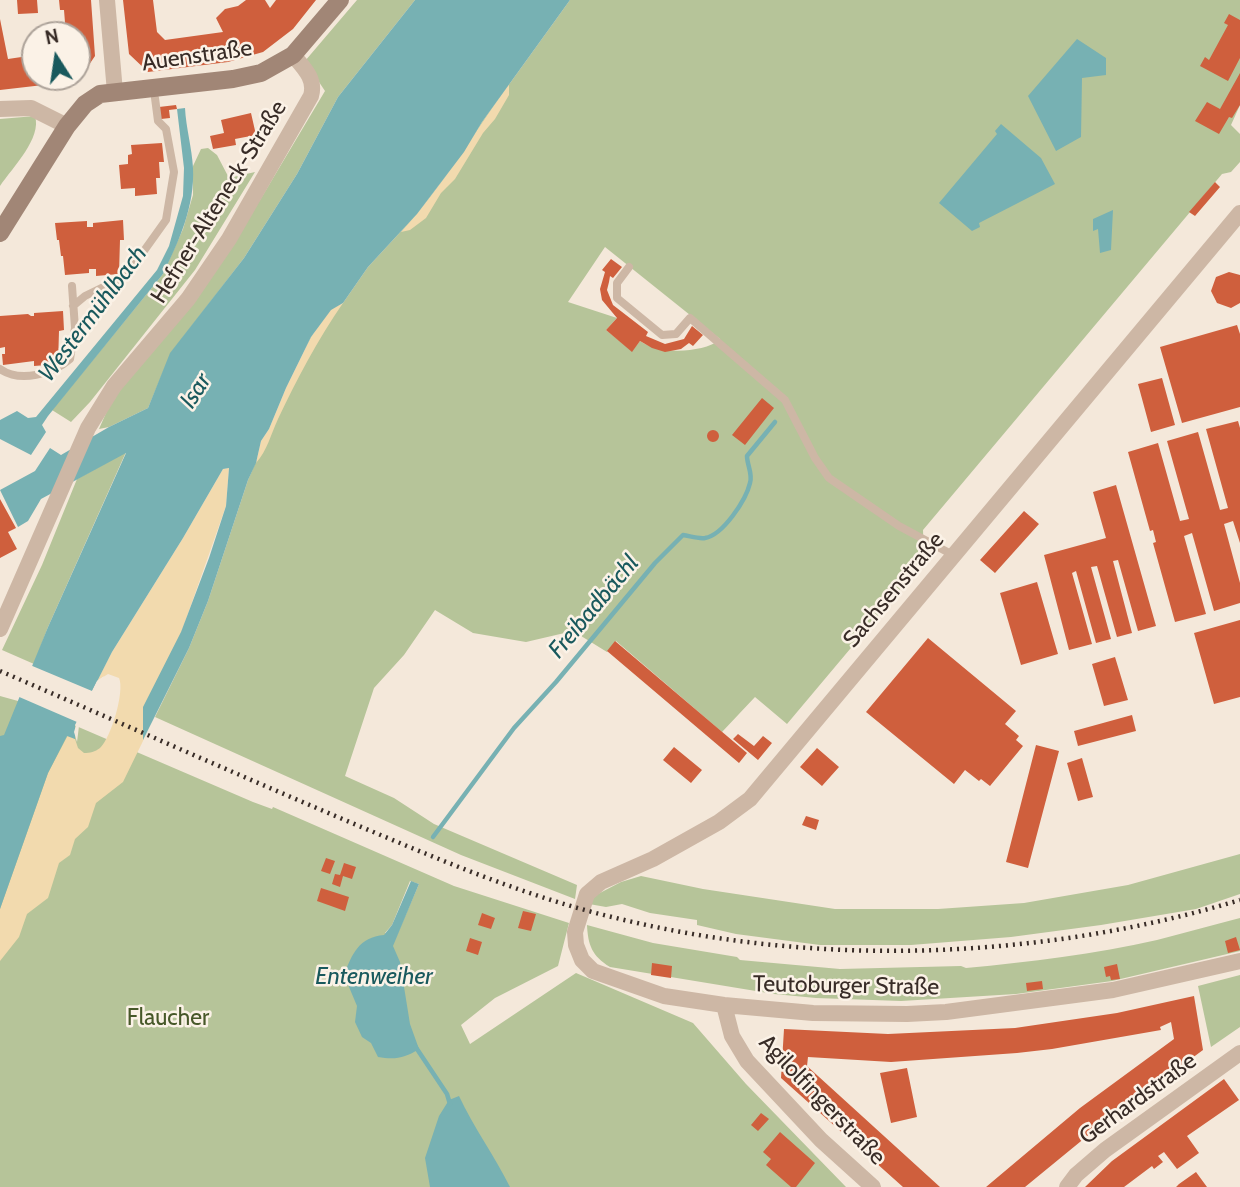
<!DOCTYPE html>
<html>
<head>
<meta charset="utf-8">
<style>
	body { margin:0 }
	#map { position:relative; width:1240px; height:1187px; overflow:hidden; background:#f4e8da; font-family:Cabin,sans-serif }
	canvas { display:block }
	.north { position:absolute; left:21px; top:21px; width:70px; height:70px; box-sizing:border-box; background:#fbf2e7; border:2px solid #ada39a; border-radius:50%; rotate:348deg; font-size:19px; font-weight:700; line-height:28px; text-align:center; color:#382c27 }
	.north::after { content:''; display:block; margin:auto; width:24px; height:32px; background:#19595d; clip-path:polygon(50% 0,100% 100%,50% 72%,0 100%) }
</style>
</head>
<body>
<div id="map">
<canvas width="1240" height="1187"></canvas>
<div class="north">N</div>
</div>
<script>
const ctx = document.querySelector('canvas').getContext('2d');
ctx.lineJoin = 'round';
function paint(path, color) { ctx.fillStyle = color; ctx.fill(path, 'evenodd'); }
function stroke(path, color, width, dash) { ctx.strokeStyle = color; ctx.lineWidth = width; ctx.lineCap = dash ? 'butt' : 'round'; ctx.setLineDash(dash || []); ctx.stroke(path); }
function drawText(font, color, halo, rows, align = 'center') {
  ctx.font = font + ' Cabin,sans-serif'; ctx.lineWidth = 5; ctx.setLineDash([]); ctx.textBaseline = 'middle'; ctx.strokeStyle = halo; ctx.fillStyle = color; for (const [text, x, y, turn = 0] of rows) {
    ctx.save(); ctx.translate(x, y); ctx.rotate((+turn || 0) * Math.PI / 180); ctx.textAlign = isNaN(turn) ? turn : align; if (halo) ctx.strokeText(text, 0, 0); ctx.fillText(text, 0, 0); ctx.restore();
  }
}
paint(new Path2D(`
	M357,0H415L338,97L297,174L244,258L171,353L148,408L109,427L99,429L110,404L260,200L325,91L305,61Z
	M570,0H1240V105L1231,125L1240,134V162L1231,172L1222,174L923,530L924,561L787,724L755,697L722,732L616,641L607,652L573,631L526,642L473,633L435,610L404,655L374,688L345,776L394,798L434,824L577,885L575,899L461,855L155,717L189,648L208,601L248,480L311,337L343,303L368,267L417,214L464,152L482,122ZM605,247L720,339V340C702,353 659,355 640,341L632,351L606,330L617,318L568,302Z
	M35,116C42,138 13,167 0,186V119Z
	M208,148L217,155L229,178L255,172L195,270L90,402L71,422L52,410L163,274L183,229L193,195V166L201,149Z
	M126,452L48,627L34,664L2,650L42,565L77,479Z
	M0,696L18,701L253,802L272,809L273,807L454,886L569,923L558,966L495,998L461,1025L470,1044L576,973L693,1023L746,1084L846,1187H0ZM410,881L419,884L396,937L385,933L392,925Z
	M1240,854V894L1196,909L1101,925L1011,937L911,945H820L736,934L697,925V920L650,913L622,904L606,907L589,904L596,895L621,882L641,876L703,889L835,909H938L1024,903L1128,885Z
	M1240,918V951L1112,981L1016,994L901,1001L816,998L774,994L610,967C592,956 588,945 587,925L653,943L737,957L740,960L840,969L961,966L966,968C1030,962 1095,954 1157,940C1185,933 1212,925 1240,918Z
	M1240,975V1027L1211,1047L1198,986Z`), '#b6c499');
paint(new Path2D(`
	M509,84V95L495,119L483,133L455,179L441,193L426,218L410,230L401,232C443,186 473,134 509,84Z
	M343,303C318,339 297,379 278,419C271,434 267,451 256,463L261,441L269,429L286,388L311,337L331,309Z
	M229,468L226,506L143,741L123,782L96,803L88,827L75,839L70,855L59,863L48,898L27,914L19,937L0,961V909L48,773L68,735L75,739L78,748L84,753C90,753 95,752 100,748C111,738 125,691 119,678L108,674L97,681L112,652L183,538L223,469Z`), '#f2daae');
paint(new Path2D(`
	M415,0H570L482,122L464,152L417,214L368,267L343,303L331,310L311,337L286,388L269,429L261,441L256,463L248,480L208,601L189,648L143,740V707L181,632L209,558L226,506L229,468L223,469L183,538L112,652L75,725V739L67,736L48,773L0,909V736L4,735L48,627L126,453L41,499L28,521L18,527L0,490L35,471L50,448L61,455L109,427L148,408L170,353L244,258L297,174L338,97Z
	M1077,39L1106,58V75L1082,78L1081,137L1056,151L1028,96Z
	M185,108C186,128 192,148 193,168C195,206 179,241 163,274L48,416L42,425L46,432L31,455L0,439V420L17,411L28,418L36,417L157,270L169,246L183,196L184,168L177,109Z
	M1001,124L1041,158L1055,184L979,223L980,227L972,231L939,203L997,134L995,131Z
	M1113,210L1111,250L1100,253L1098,229L1093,231V219Z
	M411,881L419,884L393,946L400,962L410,1024L419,1049C405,1058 395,1060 378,1057L371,1043L362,1037L355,1022L357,1006L344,975C352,954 359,937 384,935L392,925Z
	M459,1096C474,1128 494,1155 510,1187H430L425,1158L439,1116L449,1100Z`), '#77b1b3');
paint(new Path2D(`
	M30,665L92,691L97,681L104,676L79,726L77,742L74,732L77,722L17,696Z`), '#f4e8da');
stroke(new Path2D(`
	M433,837L514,728L556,682L655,563L683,535C690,536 698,539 705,538C723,535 746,500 750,483C753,474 747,465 747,456L775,422
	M415,1046L447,1094L450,1104`), '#77b1b3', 4.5);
paint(new Path2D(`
	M17,0H37L38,13L18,14Z
	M59,0H91L95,56L78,81L0,90V19L8,59L35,55V77H77V35H66L64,10H60Z
	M123,0H153L157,32L165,40L223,32L216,18L225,9L238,6L246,0H265L270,8L276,0H316L293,29L263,52L228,62L148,72L129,54Z
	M1229,14L1240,20V58L1228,81L1200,66L1205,57L1209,60L1228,25L1224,23Z
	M1240,73V105L1232,118L1229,117L1219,134L1195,121L1207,102L1220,109Z
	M176,105L177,109L169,110L170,118L161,119L159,107Z
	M251,113L256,135L235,139L236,145L213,149L210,136L224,133L221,120Z
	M162,143L164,162H159L160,178H156L157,194L135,196V188L121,189L119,165L128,164V155L132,154L131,145Z
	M1215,182L1220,187L1195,216L1189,212Z
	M123,220L124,240H120L119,274L96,276V269H89V273L65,275L63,256H61L59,240H57L55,223L87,221V227H93V223Z
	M611,259L622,267L613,278L610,276L609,282L607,290L613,305L648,332L646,336L665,344L684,339L692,326L703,335L693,346L689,343L681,349L665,352L652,348L640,341L632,352L606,330L617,318L602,300L600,289L605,272L602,270Z
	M1229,272L1240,275V303L1231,308L1217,303L1211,291L1216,277Z
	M63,311L64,330L59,331L58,364L34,366V361L3,365L2,354H5V347L0,348V316L28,314L31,316H34V313Z
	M1237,325L1240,334V407L1182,423L1160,347Z
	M1162,378L1175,425L1151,432L1138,384Z
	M762,398L774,408L745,445L732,435Z
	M1238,421L1240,428V543L1233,521L1224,524L1240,583V603L1214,611L1192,533L1184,536L1206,614L1175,622L1153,543L1156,542L1153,530L1150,531L1128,452L1158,443L1180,521L1189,519L1167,441L1198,432L1220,510L1228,508L1206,429Z
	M707 436a6 6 0 1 1 12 0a6 6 0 1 1-12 0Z
	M1116,485L1156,626L1138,631L1118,560L1113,561L1132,633L1117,637L1097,566L1091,567L1111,639L1096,643L1076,571L1072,573L1092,644L1069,650L1044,555L1106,538L1093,492Z
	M0,499L16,528L8,532L17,549L0,558Z
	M1024,511L1039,524L995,573L980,560Z
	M1037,582L1058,654L1021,665L1000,593Z
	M1240,620V697L1214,704L1194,633Z
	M928,638L1016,711L1005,724L1019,736L1016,740L1023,746L990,786L981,779L979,781L965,770L954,784L866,712Z
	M615,641L747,753L739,763L607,651Z
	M1115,657L1128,700L1104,706L1092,664Z
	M1132,715L1136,731L1078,746L1074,731Z
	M738,734L754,746L763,736L772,743L758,760L733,739Z
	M1036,745L1059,751L1028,868L1006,862Z
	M674,747L702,770L691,783L663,760Z
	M817,748L839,767L822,786L800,767Z
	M1082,758L1093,797L1078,801L1067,763Z
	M806,816L819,820L816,830L802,825Z
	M326,858L335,861L330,874L321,871Z
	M344,863L356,867L352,879L343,876L340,887L332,884L335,874L340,875Z
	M321,888L349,897L345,911L317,901Z
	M523,911L536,914L531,931L518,928Z
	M482,913L495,918L491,929L478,925Z
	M1236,937L1240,950L1228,953L1225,941Z
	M470,938L482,942L478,955L466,951Z
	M652,963L672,966L671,978L651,975Z
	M1117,964L1120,979L1111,980L1110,976L1106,977L1104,967Z
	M1042,981L1043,989L1027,991L1026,983Z
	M1194,996L1203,1050L1097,1128L1025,1187H986L1080,1108L1174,1039L1171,1022L1160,1027L1161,1030L1052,1049L1017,1053L891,1062L808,1057L807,1066L940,1187H903L781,1078L784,1029L888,1034L1015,1028L1117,1013Z
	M907,1068L917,1117L891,1123L880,1073Z
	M1224,1079L1239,1100L1187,1136L1199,1153L1177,1169L1164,1152L1158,1156L1163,1162L1154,1169L1152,1166L1124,1187H1085L1112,1161Z
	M761,1113L769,1119L758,1131L751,1125Z
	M780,1132L815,1163L796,1187H791L766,1165L771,1159L763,1152Z
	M1196,1172L1207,1187H1176L1179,1184Z`), '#cf5f3d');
stroke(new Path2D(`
	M629,267L617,283V298L662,335L676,334L690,318L785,400L815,458L829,478L899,526L953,555
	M73,306L85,296L126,276L166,220L174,172L166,129L158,121L155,98
	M0,369C20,383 53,374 70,359L75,328L72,286`), '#cdb7a5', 8);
stroke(new Path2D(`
	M107,0L115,92
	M0,109L31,108L67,126
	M1240,213L750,799L719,822L653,859L601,882L587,894L575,932L576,945L582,960L593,971L664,996L724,1005L813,1013L907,1014L946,1012L1113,990L1240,961
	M0,629L88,428L114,386L188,299L229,239L311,96C316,79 304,68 293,55
	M724,1005L732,1036L747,1061L821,1140L873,1187
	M1067,1187L1076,1175L1105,1150L1240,1053`), '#cdb7a5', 16);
stroke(new Path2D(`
	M0,233L67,126L85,104L100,94L233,79L261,73L293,55L340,0`), '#a18676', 18);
stroke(new Path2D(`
	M0,671C119,722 238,775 359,826C443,861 527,897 616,918C819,968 1040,960 1240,900`), '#382c27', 4.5, [2, 5]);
drawText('23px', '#382c27', '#fbf2e7', [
	["Auenstraße",197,56,-8],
	["Hefner-Alteneck-Straße",219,202,-58],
	["Sachsenstraße",894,590,-50],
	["Teutoburger Straße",846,986,1],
	["Gerhardstraße",1138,1099,-36],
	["Agilolfingerstraße",822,1100,46]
]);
drawText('23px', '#475829', '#fbf2e7', [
	["Flaucher",168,1018]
]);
drawText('italic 24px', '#19595d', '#fbf2e7', [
	["Westermühlbach",93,314,-53],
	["Isar",196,391,-57],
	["Freibadbächl",594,607,-50],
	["Entenweiher",374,977]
]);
</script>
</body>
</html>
